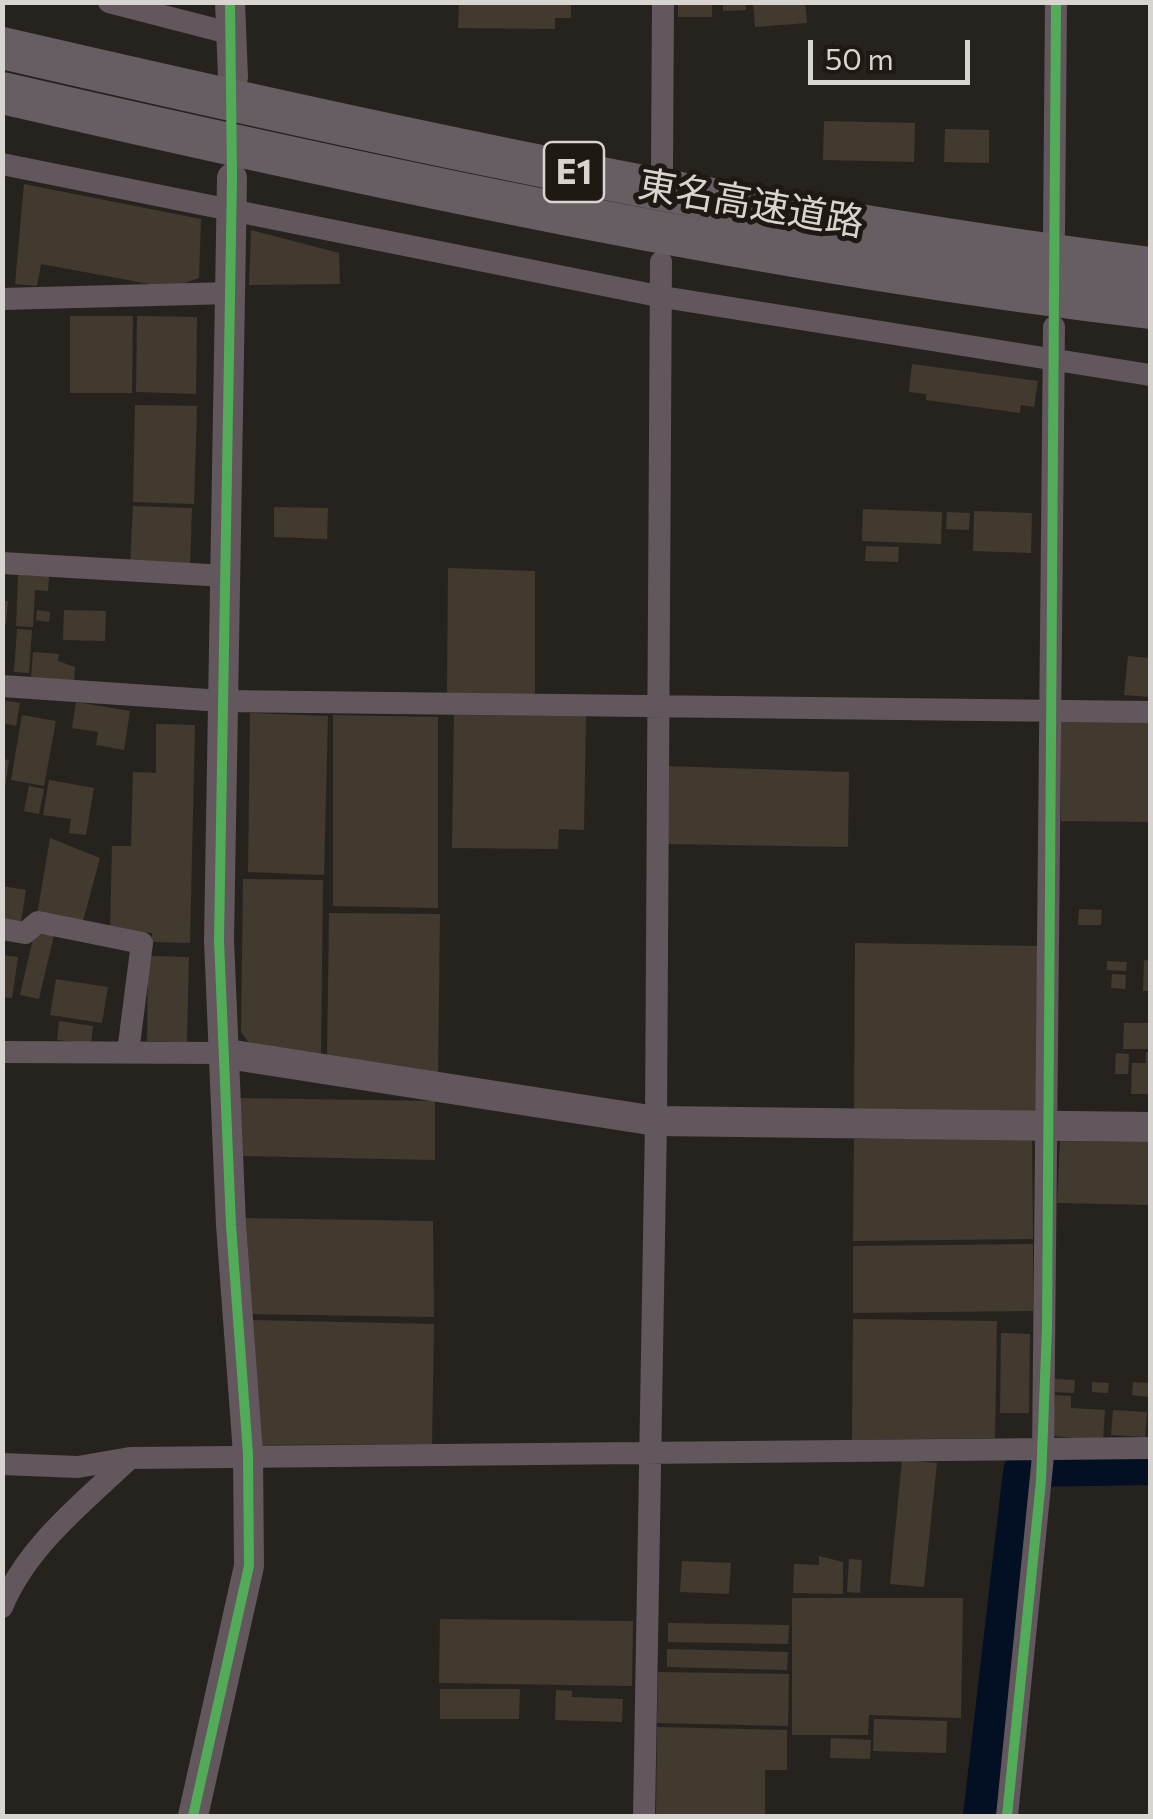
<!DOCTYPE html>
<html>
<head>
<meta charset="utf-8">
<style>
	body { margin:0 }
	#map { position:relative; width:1153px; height:1819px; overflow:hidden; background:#26231f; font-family:Commissioner,sans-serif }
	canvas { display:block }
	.frame { position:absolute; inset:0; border:5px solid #d8d4d0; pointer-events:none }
	.scale { position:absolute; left:808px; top:40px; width:162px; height:45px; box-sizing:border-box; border:5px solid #d8d4d0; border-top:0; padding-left:12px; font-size:30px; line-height:35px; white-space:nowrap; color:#d8d4d0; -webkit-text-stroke:8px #1f1913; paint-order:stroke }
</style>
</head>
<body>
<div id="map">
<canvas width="1153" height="1819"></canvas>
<div class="frame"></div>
<div class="scale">50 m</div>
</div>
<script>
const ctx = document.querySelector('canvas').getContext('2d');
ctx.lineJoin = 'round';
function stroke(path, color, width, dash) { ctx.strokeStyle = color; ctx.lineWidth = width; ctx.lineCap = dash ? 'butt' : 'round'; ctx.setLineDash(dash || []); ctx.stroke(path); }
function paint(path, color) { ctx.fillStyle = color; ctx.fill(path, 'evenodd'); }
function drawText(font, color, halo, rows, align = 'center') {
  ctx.font = font + ' Commissioner,"Noto Sans JP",sans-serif'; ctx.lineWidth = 10; ctx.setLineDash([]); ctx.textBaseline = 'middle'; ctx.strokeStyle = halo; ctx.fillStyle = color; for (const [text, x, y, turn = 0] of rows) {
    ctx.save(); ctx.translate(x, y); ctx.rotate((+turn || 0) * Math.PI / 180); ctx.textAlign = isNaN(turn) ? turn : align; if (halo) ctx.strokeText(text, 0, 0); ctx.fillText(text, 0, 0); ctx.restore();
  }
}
stroke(new Path2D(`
	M983,1816L1023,1472L1031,1467L1150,1465`), '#031023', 40);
paint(new Path2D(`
	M459,2H571V18H555V29L458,28Z
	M723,2H745L746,10L723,11Z
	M753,2H805L807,23L755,27Z
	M678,3H712V17H678Z
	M824,121L915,123L914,162L823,160Z
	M945,129L989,130V163L944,162Z
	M24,184L201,219L199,278L171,288L41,264L37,286L15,284Z
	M251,230L339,253L340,284L249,285Z
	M70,316H133L132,393H70Z
	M137,316L197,317L196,394L136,392Z
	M912,364L1038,381L1034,407L1021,405L1020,413L926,400V394L909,392Z
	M135,405L197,406L194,504L133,502Z
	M133,506L192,508L190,568L130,565Z
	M274,507L328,508L327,539L274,537Z
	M863,509L942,512L941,544L862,541Z
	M974,511L1032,513L1031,553L973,551Z
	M947,512L970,513L969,530L946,529Z
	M866,546L899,547L898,562L865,561Z
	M448,568L535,571V696L447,695Z
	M18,575L49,576L48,591L35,590L33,627L16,626Z
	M2,601H8L6,624L2,623Z
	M37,610L50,612L49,622L36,620Z
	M64,610L106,611L105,641L63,640Z
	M17,629L32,630L29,673L14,672Z
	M33,652L59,654L58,661L75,667L74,682L31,678Z
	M1128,656L1150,658V697L1124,695Z
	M2,700L20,703L16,726L2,723Z
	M76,702L130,711L124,750L96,745L98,732L72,728Z
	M250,713L328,716L324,875L248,872Z
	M22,715L56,721L44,786L11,780Z
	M333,715L438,717V908L333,906Z
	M454,715L586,716L584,830L559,829L558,849L452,848Z
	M1061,717L1150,720V822L1061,821Z
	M156,724L195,725L190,943L152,942V933L110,932L112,846H131L133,772L156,773Z
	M2,759L9,760L5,788L2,787Z
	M665,766L849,772L848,847L665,844Z
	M49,780L94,788L86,835L69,833L71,819L43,815Z
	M29,786L44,789L39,814L24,811Z
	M50,838L100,858L82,925L37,915Z
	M243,879L323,880L321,1056L249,1043L241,1032Z
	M2,886L26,890L21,922L2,919Z
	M1079,909L1102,910L1101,925H1078Z
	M329,913L440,914L438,1076L327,1057Z
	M35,930L54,935L39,999L20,995Z
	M855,943L1038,946L1036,1115L854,1113Z
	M2,955L18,957L12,998L2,997Z
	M148,956L189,957L187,1042L147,1041Z
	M1144,960L1150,961V991H1143Z
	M1107,961L1127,962L1126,971L1107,970Z
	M1112,974L1126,975L1125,989L1111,988Z
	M56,979L108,987L102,1023L50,1015Z
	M59,1021L93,1026L91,1044L57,1040Z
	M1124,1023H1150V1049H1123Z
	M1146,1052H1150V1094H1131L1132,1063H1146Z
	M1116,1053L1129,1054L1128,1074H1115Z
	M237,1098L435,1101V1160L240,1156Z
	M854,1139H1032L1033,1239L853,1241Z
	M1060,1141L1150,1142V1205L1057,1203Z
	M242,1218L433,1221L434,1317L249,1314Z
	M1033,1244V1311L853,1313V1246Z
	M853,1319L997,1321L995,1438L852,1440Z
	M251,1320L434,1324L432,1444L259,1445Z
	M1001,1333L1030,1334L1029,1413H1000Z
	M1055,1379L1075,1380L1074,1393L1055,1392Z
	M1092,1382L1109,1383L1108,1393L1092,1392Z
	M1133,1382L1150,1383V1397L1132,1395Z
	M1055,1395L1071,1396V1408L1105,1410L1103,1440L1052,1436Z
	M1113,1410L1147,1412L1145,1437L1111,1435Z
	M902,1460L937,1463L924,1587L890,1584Z
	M819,1556L843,1562V1594L793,1593L794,1564L819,1565Z
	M849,1559L862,1560L860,1593L847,1592Z
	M682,1561L731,1563L729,1594L680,1592Z
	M792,1598H963L961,1718L869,1715L868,1735H792Z
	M440,1619L633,1621L632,1686L439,1683Z
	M668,1623L789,1625L788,1644L668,1642Z
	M667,1649L788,1652L787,1670L667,1667Z
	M658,1672L789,1674L788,1726L657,1723Z
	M440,1689H520L519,1719H440Z
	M556,1690L572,1691V1697L623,1699L622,1722L555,1720Z
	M874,1719L947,1721L946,1753L873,1751Z
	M657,1727L787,1730V1770H765V1816H656Z
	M831,1738L871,1740L870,1759L830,1758Z`), '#423a2f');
stroke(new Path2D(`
	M109,2L233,34
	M2,164L663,297L1150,375
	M662,167L663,2
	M1054,233L1056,2
	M2,299L230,293
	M2,563L225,576
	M2,686L222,701L1150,712
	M2,929L25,933L38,922L142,943L128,1052
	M2,1052L221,1053
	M2,1464L78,1467L130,1458
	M2,1607C27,1546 83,1503 130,1458L1150,1448
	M644,1816L656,1121L661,262
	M1007,1816L1043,1456L1054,327`), '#61575d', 22);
stroke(new Path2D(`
	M230,2L233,77
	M221,1053L656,1121L1150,1127
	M193,1816L249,1566L248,1454L231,1225L219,940L232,178`), '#61575d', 30);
stroke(new Path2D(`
	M2,48C382,136 764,219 1150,268
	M2,93C381,180 764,262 1150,308`), '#675e63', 42);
stroke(new Path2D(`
	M193,1816L249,1566L248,1454L231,1225L219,940L232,178L230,2
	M1007,1816L1041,1481L1047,1327L1056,2`), '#51ab58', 10);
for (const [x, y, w] of [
	[574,172,60]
]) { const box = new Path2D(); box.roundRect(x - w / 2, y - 30, w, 60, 8); ctx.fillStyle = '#1f1913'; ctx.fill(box); stroke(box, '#d8d4d0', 2.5); }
drawText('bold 35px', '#d8d4d0', null, [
	["E1",574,172]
]);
drawText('38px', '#d8d4d0', '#1f1913', [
	["東名高速道路",751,204,10]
]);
</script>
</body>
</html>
